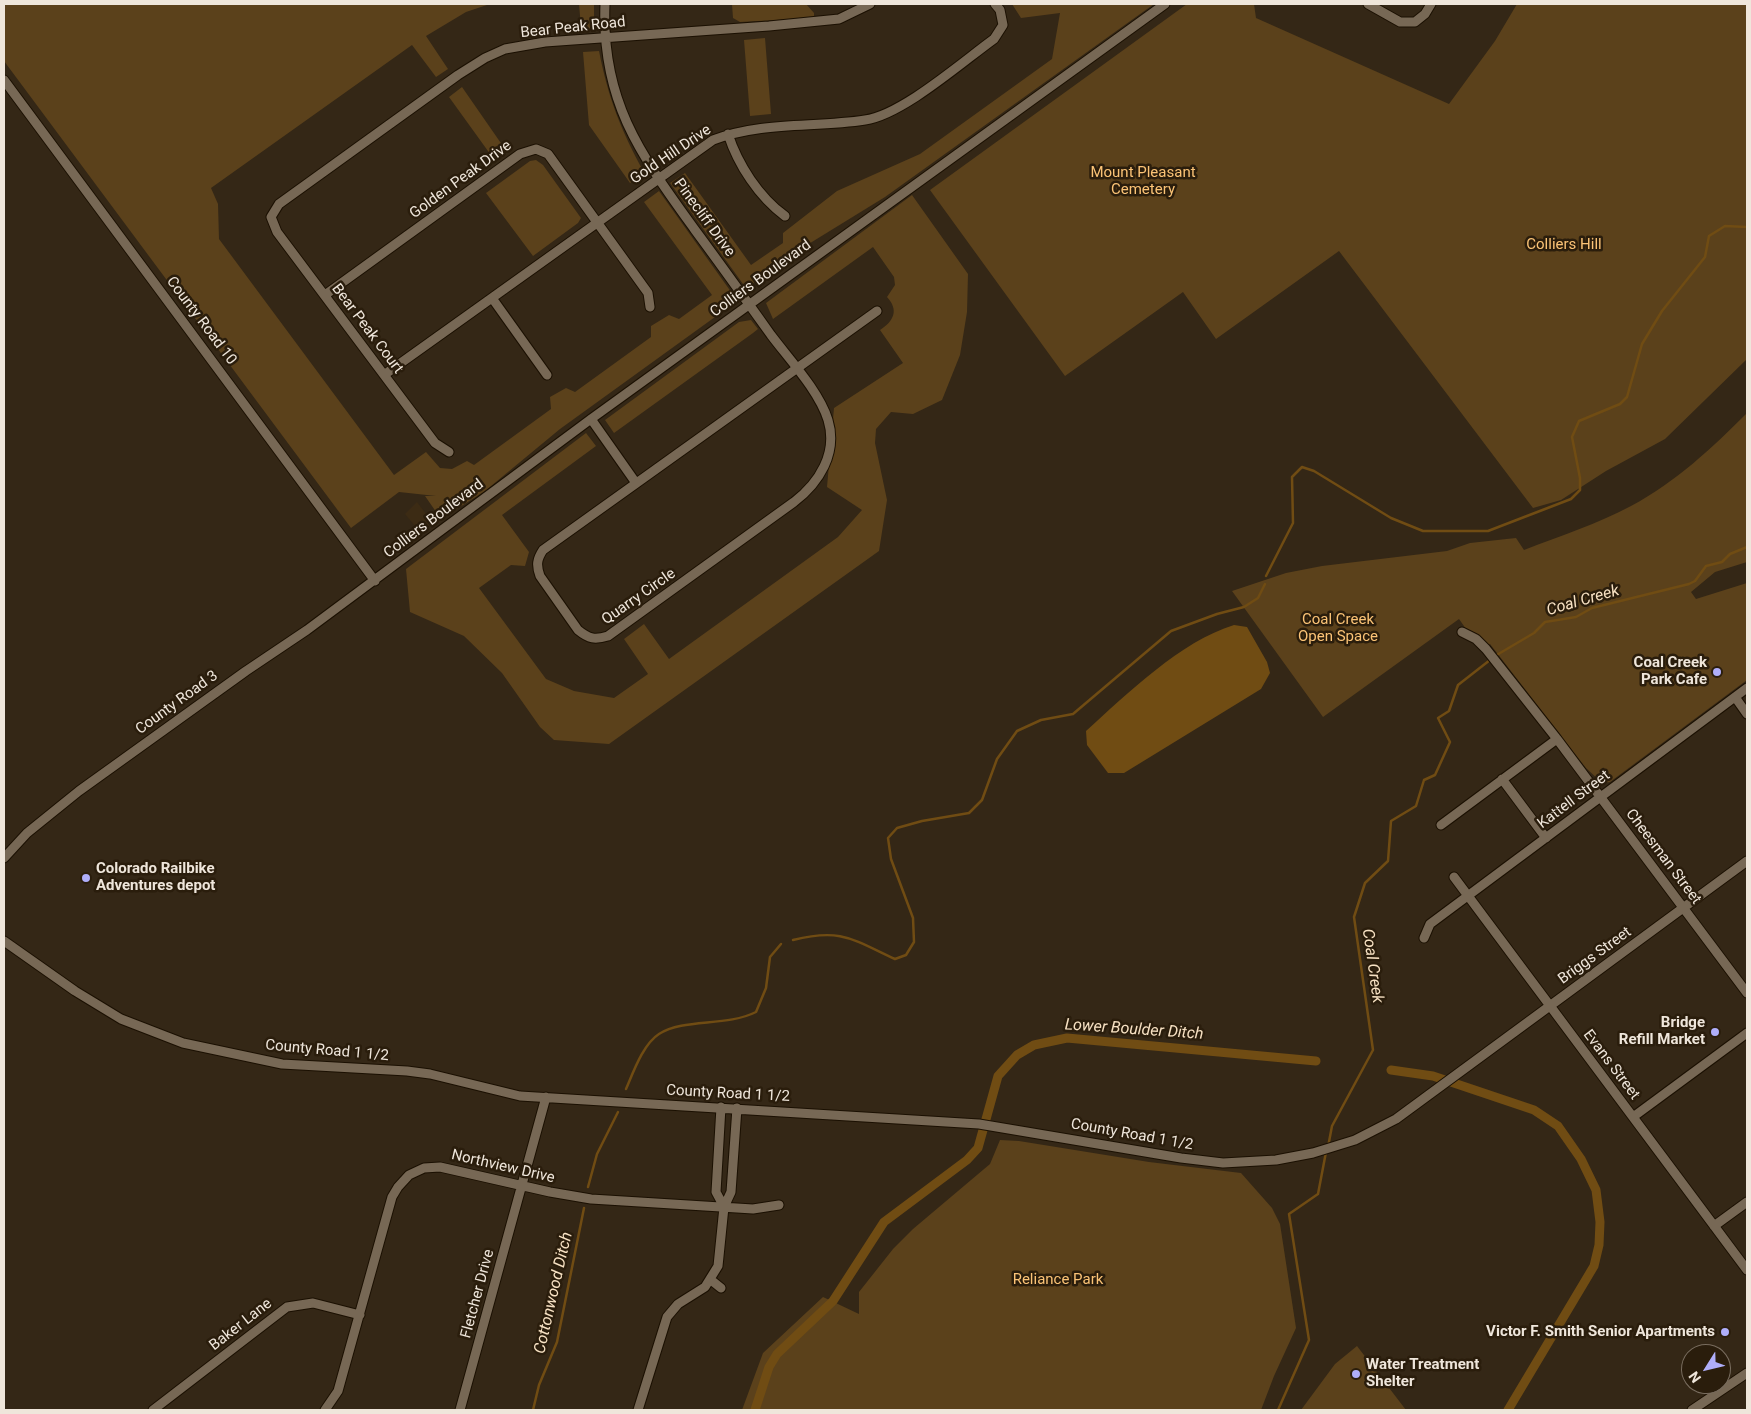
<!DOCTYPE html>
<html>
<head>
<meta charset="utf-8">
<style>
	body { margin:0 }
	#map { position:relative; width:1751px; height:1414px; overflow:hidden; background:#342716; font-family:Roboto,sans-serif }
	canvas { display:block }
	.frame { position:absolute; inset:0; border:5px solid #efe6db; pointer-events:none }
	.north { position:absolute; left:1681px; top:1344px; width:50px; height:50px; box-sizing:border-box; background:#2a1d0c; border:1px solid #796d5f; border-radius:50%; rotate:234deg; font-size:14px; font-weight:700; line-height:20px; text-align:center; color:#efe6db }
	.north::after { content:''; display:block; margin:auto; width:18px; height:22px; background:#afaefa; clip-path:polygon(50% 0,100% 100%,50% 72%,0 100%) }
</style>
</head>
<body>
<div id="map">
<canvas width="1751" height="1414"></canvas>
<div class="frame"></div>
<div class="north">N</div>
</div>
<script>
const ctx = document.querySelector('canvas').getContext('2d');
ctx.lineJoin = 'round';
function paint(path, color) { ctx.fillStyle = color; ctx.fill(path, 'evenodd'); }
function stroke(path, color, width, dash) { ctx.strokeStyle = color; ctx.lineWidth = width; ctx.lineCap = dash ? 'butt' : 'round'; ctx.setLineDash(dash || []); ctx.stroke(path); }
function drawText(font, color, halo, rows, align = 'center') {
  ctx.font = font + ' Roboto,sans-serif'; ctx.lineWidth = 5; ctx.setLineDash([]); ctx.textBaseline = 'middle'; ctx.strokeStyle = halo; ctx.fillStyle = color; for (const [text, x, y, turn = 0] of rows) {
    ctx.save(); ctx.translate(x, y); ctx.rotate((+turn || 0) * Math.PI / 180); ctx.textAlign = isNaN(turn) ? turn : align; if (halo) ctx.strokeText(text, 0, 0); ctx.fillText(text, 0, 0); ctx.restore();
  }
}
paint(new Path2D(`
	M417,502L433,523L421,533L405,514Z`), '#3c2b14');
paint(new Path2D(`
	M4,4H490L466,12L426,36L448,69L436,77L412,45L211,188L218,204L219,239L394,475L426,452L440,468L452,469L467,461L474,465L551,409L550,397L566,388L575,392L651,337V326L669,315L679,319L712,295L644,202L659,191L734,296L733,304L560,429L485,491L441,519L425,496H436L399,492L351,528L4,61Z
	M579,4H594V25L590,29L581,27Z
	M732,4H806L814,13V18L740,22L733,18Z
	M1012,4H1154L885,197L807,245L751,285L743,284L670,183L685,173L751,265L783,243V233L837,191L920,154L1052,59L1060,13L1021,18Z
	M1187,4H1254L1256,18L1449,104L1495,41L1517,4H1747V359L1665,439L1606,471L1561,500L1533,508L1339,251L1216,339L1183,292L1065,376L930,190Z
	M765,38L771,114L750,116L744,40Z
	M599,51C608,97 621,131 644,172L630,183L589,125L583,52Z
	M462,87L505,149L493,158L449,97Z
	M536,160L543,165L581,218L578,223L533,256L486,193L530,161Z
	M912,195L968,274L967,312L960,355L942,400L913,414L891,412L876,429L875,443L887,500L879,551L609,744L554,740L540,727L502,673L464,636L410,612L406,569L586,433L596,446L502,515L529,552L525,566L511,565L479,588L546,679L574,691L614,698L648,674L624,639L644,624L669,659L838,537L862,510L827,487L834,408L903,363L880,330C894,321 899,310 887,297L895,285L894,277L873,247L773,319L766,303Z
	M751,320L758,329L753,333L614,433L605,420L739,322Z
	M1747,413V562L1715,572L1691,592L1696,599L1747,583V680L1610,782L1602,783L1586,768L1490,644L1481,650L1459,619L1323,717L1232,591L1286,573L1322,566L1447,551L1470,543L1516,538L1524,550C1560,536 1597,524 1631,506C1676,482 1712,448 1747,413Z
	M1000,1140L1019,1141L1149,1162L1241,1173L1272,1208L1280,1224L1296,1328L1274,1376L1261,1410H742L763,1353L823,1297L859,1314V1292L893,1249L913,1229L990,1164Z
	M1357,1346L1406,1410H1301L1335,1364Z`), '#5b411b');
paint(new Path2D(`
	M1234,625L1247,627L1267,662L1270,673L1261,689L1124,773H1108L1087,745L1086,731C1127,694 1181,641 1234,625Z`), '#704c13');
stroke(new Path2D(`
	M1266,576L1293,523L1292,477L1302,467L1314,471L1391,518L1423,531H1488L1571,499L1580,490V478L1572,437L1579,421L1620,404L1627,397L1642,344L1662,311L1705,257L1709,236L1725,226L1747,227
	M1495,656L1534,633L1545,622L1576,617L1592,608L1689,584L1695,581L1706,566L1722,562L1730,554L1747,547
	M793,940C841,928 852,939 895,959L906,955L914,942L913,918L891,859L888,838L897,828L922,821L969,813L982,800L997,759L1017,731L1041,720L1073,714L1171,631L1217,614L1244,607L1258,598L1265,584
	M626,1089C633,1073 643,1044 659,1034C684,1018 726,1027 756,1012L766,988L770,957L781,944
	M1328,1147L1332,1126L1373,1050L1354,917L1365,883L1388,861L1391,821L1416,806L1424,780L1435,775L1450,742L1438,718L1449,711L1458,685L1490,660
	M588,1187L597,1154L618,1112
	M533,1410L539,1385L557,1342L584,1208
	M1278,1410L1309,1340L1289,1214L1318,1194L1326,1152`), '#704c13', 2.5);
stroke(new Path2D(`
	M1391,1070L1433,1076L1534,1110L1558,1126L1581,1159L1596,1190L1600,1222L1599,1245L1594,1266L1508,1410
	M755,1410L769,1367L777,1354L833,1301L884,1222L967,1160L978,1148L998,1076L1017,1055L1034,1045L1067,1038L1316,1061`), '#704c13', 9);
const minor = new Path2D(`
	M605,4C601,102 641,155 695,230C721,265 746,300 771,335C789,359 819,391 828,420C838,453 819,483 794,502L608,636C595,640 589,639 578,630L540,576C536,565 537,559 543,550L877,311
	M1368,4L1400,22H1415L1425,14L1431,4
	M4,80L375,581
	M728,134C738,165 759,197 785,216
	M325,295L520,154L536,149L548,154L648,293L650,307
	M492,298L547,375
	M384,375L713,140C763,121 814,128 865,120C902,115 962,62 994,39L1003,25L1000,10L995,4
	M591,419L636,483
	M449,452L435,443L277,232L271,217L279,204L458,75L485,58L505,49L545,42L769,26L839,19L870,4
	M1462,632L1476,639L1486,649L1557,739L1747,993
	M1735,697L1747,714
	M1502,779L1546,838
	M1441,825L1557,739
	M4,858L27,833L79,791L246,671L307,630L591,419L1165,4
	M1454,877L1747,1270
	M1424,938L1430,924L1747,688
	M4,941L75,991L121,1019L183,1043L282,1064L407,1071L430,1074L520,1096L979,1124L1181,1158L1223,1163L1276,1160L1313,1153L1355,1140L1396,1119L1747,861
	M721,1107L716,1192L724,1207
	M1633,1117L1747,1033
	M1714,1226L1747,1202
	M711,1280L721,1288
	M153,1410L287,1307L313,1303L360,1315
	M325,1410L338,1391L343,1373L392,1197L398,1187L409,1175L424,1168L440,1167L550,1192L591,1199L753,1209L779,1205
	M460,1410L546,1097
	M638,1410L667,1317L678,1304L705,1287L718,1266L724,1207L731,1192L737,1108
	M1692,1410L1747,1373`);
stroke(minor, '#1b1002', 11);
stroke(minor, '#776855', 9);
for (const [x, y, r, color] of [
	[1717,672,5,"#afaefa"],
	[86,878,5,"#afaefa"],
	[1715,1032,5,"#afaefa"],
	[1725,1332,5,"#afaefa"],
	[1356,1374,5,"#afaefa"]
]) { const dot = new Path2D(); dot.arc(x, y, r, 0, 2 * Math.PI); ctx.fillStyle = color; ctx.fill(dot); stroke(dot, '#2a1d0c', 2); }
drawText('15px', '#efe6db', '#2a1d0c', [
	["Bear Peak Road",573,28,-6],
	["Gold Hill Drive",671,155,-34],
	["Golden Peak Drive",461,180,-36],
	["Pinecliff Drive",704,218,54],
	["Colliers Boulevard",761,279,-36],
	["County Road 10",201,321,53],
	["Bear Peak Court",367,329,53],
	["Colliers Boulevard",434,519,-37],
	["Quarry Circle",639,597,-35],
	["County Road 3",177,703,-36],
	["Kattell Street",1574,800,-37],
	["Cheesman Street",1663,857,53],
	["Briggs Street",1595,956,-36],
	["County Road 1 1/2",327,1051,5],
	["Evans Street",1611,1065,53],
	["County Road 1 1/2",728,1094,3],
	["County Road 1 1/2",1132,1135,10],
	["Northview Drive",503,1167,13],
	["Fletcher Drive",478,1294,-75],
	["Baker Lane",241,1325,-38]
]);
drawText('15px', '#fbc376', '#2a1d0c', [
	["Mount Pleasant",1143,173],
	["Cemetery",1143,190],
	["Colliers Hill",1564,245],
	["Coal Creek",1338,620],
	["Open Space",1338,637],
	["Reliance Park",1058,1280]
]);
drawText('bold 15px', '#efe6db', '#2a1d0c', [
	["Coal Creek",1707,663],
	["Park Cafe",1707,680],
	["Colorado Railbike",96,869,"left"],
	["Adventures depot",96,886,"left"],
	["Bridge",1705,1023],
	["Refill Market",1705,1040],
	["Victor F. Smith Senior Apartments",1715,1332],
	["Water Treatment",1366,1365,"left"],
	["Shelter",1366,1382,"left"]
], 'right');
drawText('italic 16px', '#f7e1c3', '#2a1d0c', [
	["Coal Creek",1583,601,-16],
	["Coal Creek",1372,966,82],
	["Lower Boulder Ditch",1134,1030,4],
	["Cottonwood Ditch",554,1293,-77]
]);
</script>
</body>
</html>
